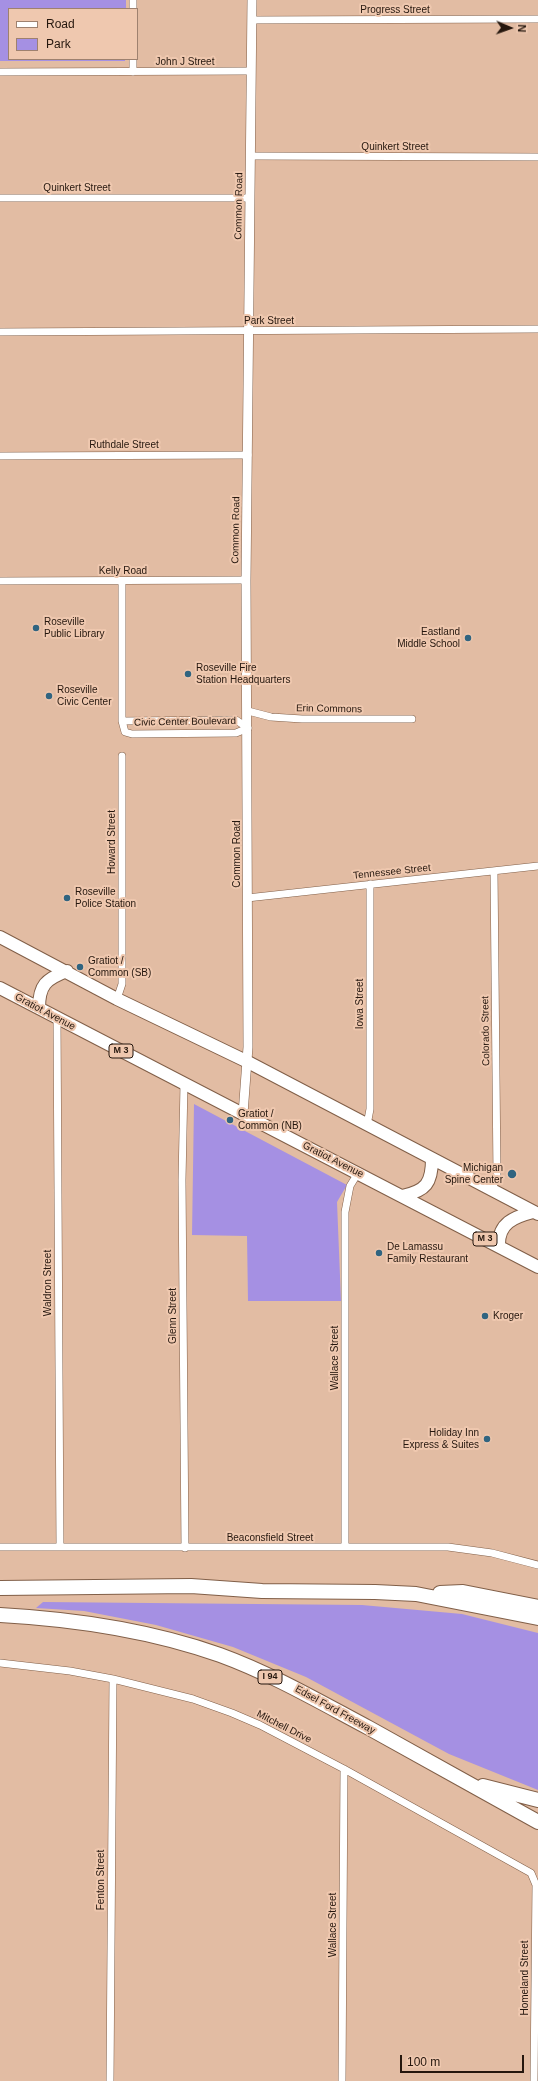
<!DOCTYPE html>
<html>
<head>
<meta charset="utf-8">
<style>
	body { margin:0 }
	#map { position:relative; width:538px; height:2081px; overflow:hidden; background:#e2bca3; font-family:Helvetica,sans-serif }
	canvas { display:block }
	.legend { position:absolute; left:8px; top:8px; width:130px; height:52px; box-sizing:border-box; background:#efc8af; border:1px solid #9e816f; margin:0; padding:5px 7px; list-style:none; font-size:12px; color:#25170e }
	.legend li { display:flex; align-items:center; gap:8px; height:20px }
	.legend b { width:20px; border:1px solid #9e816f }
	.north { position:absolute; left:490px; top:8px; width:40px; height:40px; -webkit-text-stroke:3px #efc8af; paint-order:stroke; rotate:92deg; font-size:11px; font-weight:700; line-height:16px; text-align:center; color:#25170e }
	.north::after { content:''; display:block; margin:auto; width:14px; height:18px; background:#25170e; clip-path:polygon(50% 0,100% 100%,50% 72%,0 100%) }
	.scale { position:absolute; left:400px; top:2055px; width:124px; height:18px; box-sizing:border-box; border:2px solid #25170e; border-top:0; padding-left:5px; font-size:12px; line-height:14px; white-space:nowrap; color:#25170e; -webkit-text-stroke:3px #efc8af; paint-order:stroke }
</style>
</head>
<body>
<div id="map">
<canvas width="538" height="2081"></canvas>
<ul class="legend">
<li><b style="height:5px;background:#fff"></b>Road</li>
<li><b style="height:11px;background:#a590e3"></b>Park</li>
</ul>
<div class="north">N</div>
<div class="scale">100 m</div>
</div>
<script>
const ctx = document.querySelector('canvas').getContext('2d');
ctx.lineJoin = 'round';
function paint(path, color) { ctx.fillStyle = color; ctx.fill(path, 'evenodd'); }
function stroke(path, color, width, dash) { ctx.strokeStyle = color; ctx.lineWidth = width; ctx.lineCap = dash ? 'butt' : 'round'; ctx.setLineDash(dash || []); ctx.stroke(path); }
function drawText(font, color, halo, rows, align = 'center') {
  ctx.font = font + ' Helvetica,sans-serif'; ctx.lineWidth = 4; ctx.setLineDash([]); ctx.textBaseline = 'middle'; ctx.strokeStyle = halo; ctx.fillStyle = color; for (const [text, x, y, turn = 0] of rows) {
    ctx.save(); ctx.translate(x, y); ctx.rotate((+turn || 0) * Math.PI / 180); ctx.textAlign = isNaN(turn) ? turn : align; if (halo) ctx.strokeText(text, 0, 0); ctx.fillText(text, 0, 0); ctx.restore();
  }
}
paint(new Path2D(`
	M0,0H126V9H9V59H125V61H0Z
	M194,1104L347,1185L337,1202L341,1301H248L247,1236L192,1235Z
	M43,1602L362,1605L462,1614L538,1633V1790L449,1754L306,1677L233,1647L156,1625L84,1611L36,1608Z`), '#a590e3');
const minor = new Path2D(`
	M133,9V0
	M252,20L538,19
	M0,72L251,71
	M133,72V59
	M251,156L538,157
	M0,198H250
	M0,332L538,329
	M0,456L248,455
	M0,581L246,580
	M122,581V721L125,732L132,734L236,733L248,728
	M248,711L271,717L302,719H412
	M122,721L236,720L248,728
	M247,898L538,866
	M117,999L122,984V756
	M57,1018L60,1547
	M184,1084L182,1180L185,1548
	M367,1125L370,1109V884
	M492,1190L497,1175L494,871
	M0,1547H448L492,1553L538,1565
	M345,1547V1212L350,1186L358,1173
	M0,1663L70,1671L113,1679L193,1699L232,1713L260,1725L344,1769L531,1873L536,1885L534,2081
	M110,2081L113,1679
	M342,2081L344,1769`);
const tertiary = new Path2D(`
	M243,1114L248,1047L246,580L252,0`);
const primary = new Path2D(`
	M0,937L117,999L246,1061L538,1214
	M0,988L538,1267
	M39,1008C39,985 46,979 67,971
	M402,1196C426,1191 432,1183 432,1159
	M499,1246C498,1223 514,1217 533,1212`);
const motorway = new Path2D(`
	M0,1588L191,1586L262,1591L375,1592L416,1594L538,1618
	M440,1593L463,1592L538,1607
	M0,1615C72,1619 152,1631 220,1655C272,1674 320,1702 369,1728C425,1759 482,1791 538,1822
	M483,1786L538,1800`);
stroke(minor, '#815f48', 8);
stroke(tertiary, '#815f48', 10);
stroke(primary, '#815f48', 14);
stroke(motorway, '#815f48', 16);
stroke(minor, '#fff', 7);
stroke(tertiary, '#fff', 9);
stroke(primary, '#fff', 12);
stroke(motorway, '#fff', 14);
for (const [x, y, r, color] of [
	[36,628,4,"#306480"],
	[468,638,4,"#306480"],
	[188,674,4,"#306480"],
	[49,696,4,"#306480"],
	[67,898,4,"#306480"],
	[80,967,4,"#306480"],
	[230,1120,4,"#306480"],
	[512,1174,5,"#306480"],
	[379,1253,4,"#306480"],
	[485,1316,4,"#306480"],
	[487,1439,4,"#306480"]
]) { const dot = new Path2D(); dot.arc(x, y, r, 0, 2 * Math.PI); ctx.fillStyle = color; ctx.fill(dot); stroke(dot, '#efc8af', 1.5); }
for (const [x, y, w] of [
	[121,1051,24],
	[485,1239,24],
	[270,1677,24]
]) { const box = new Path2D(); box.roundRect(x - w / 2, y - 7, w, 14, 3); ctx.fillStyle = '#efc8af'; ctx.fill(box); stroke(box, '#25170e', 1); }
drawText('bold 9px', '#25170e', null, [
	["M 3",121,1051],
	["M 3",485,1239],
	["I 94",270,1677]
]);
drawText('10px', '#25170e', '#efc8af', [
	["Progress Street",395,10],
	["John J Street",185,62],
	["Quinkert Street",395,147],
	["Quinkert Street",77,188],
	["Common Road",239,206,-89],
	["Park Street",269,321],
	["Ruthdale Street",124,445],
	["Common Road",236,530,-89],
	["Kelly Road",123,571],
	["Erin Commons",329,709,1],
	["Civic Center Boulevard",185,722,-1],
	["Howard Street",112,842,-90],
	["Common Road",237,854,-90],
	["Tennessee Street",392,872,-6],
	["Iowa Street",360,1004,-90],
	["Gratiot Avenue",45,1012,28],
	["Colorado Street",486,1031,-91],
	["Gratiot Avenue",333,1160,27],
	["Waldron Street",48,1283,-90],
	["Glenn Street",173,1316,-90],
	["Wallace Street",335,1358,-90],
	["Beaconsfield Street",270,1538],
	["Edsel Ford Freeway",335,1710,29],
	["Mitchell Drive",284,1727,27],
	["Fenton Street",101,1880,-90],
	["Wallace Street",333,1925,-90],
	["Homeland Street",525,1978,-90]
]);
drawText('10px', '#25170e', '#efc8af', [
	["Roseville",44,622],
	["Public Library",44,634],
	["Eastland",460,632,"right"],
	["Middle School",460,644,"right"],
	["Roseville Fire",196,668],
	["Station Headquarters",196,680],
	["Roseville",57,690],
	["Civic Center",57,702],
	["Roseville",75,892],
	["Police Station",75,904],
	["Gratiot /",88,961],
	["Common (SB)",88,973],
	["Gratiot /",238,1114],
	["Common (NB)",238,1126],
	["Michigan",503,1168,"right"],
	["Spine Center",503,1180,"right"],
	["De Lamassu",387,1247],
	["Family Restaurant",387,1259],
	["Kroger",493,1316],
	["Holiday Inn",479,1433,"right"],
	["Express & Suites",479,1445,"right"]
], 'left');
</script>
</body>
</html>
